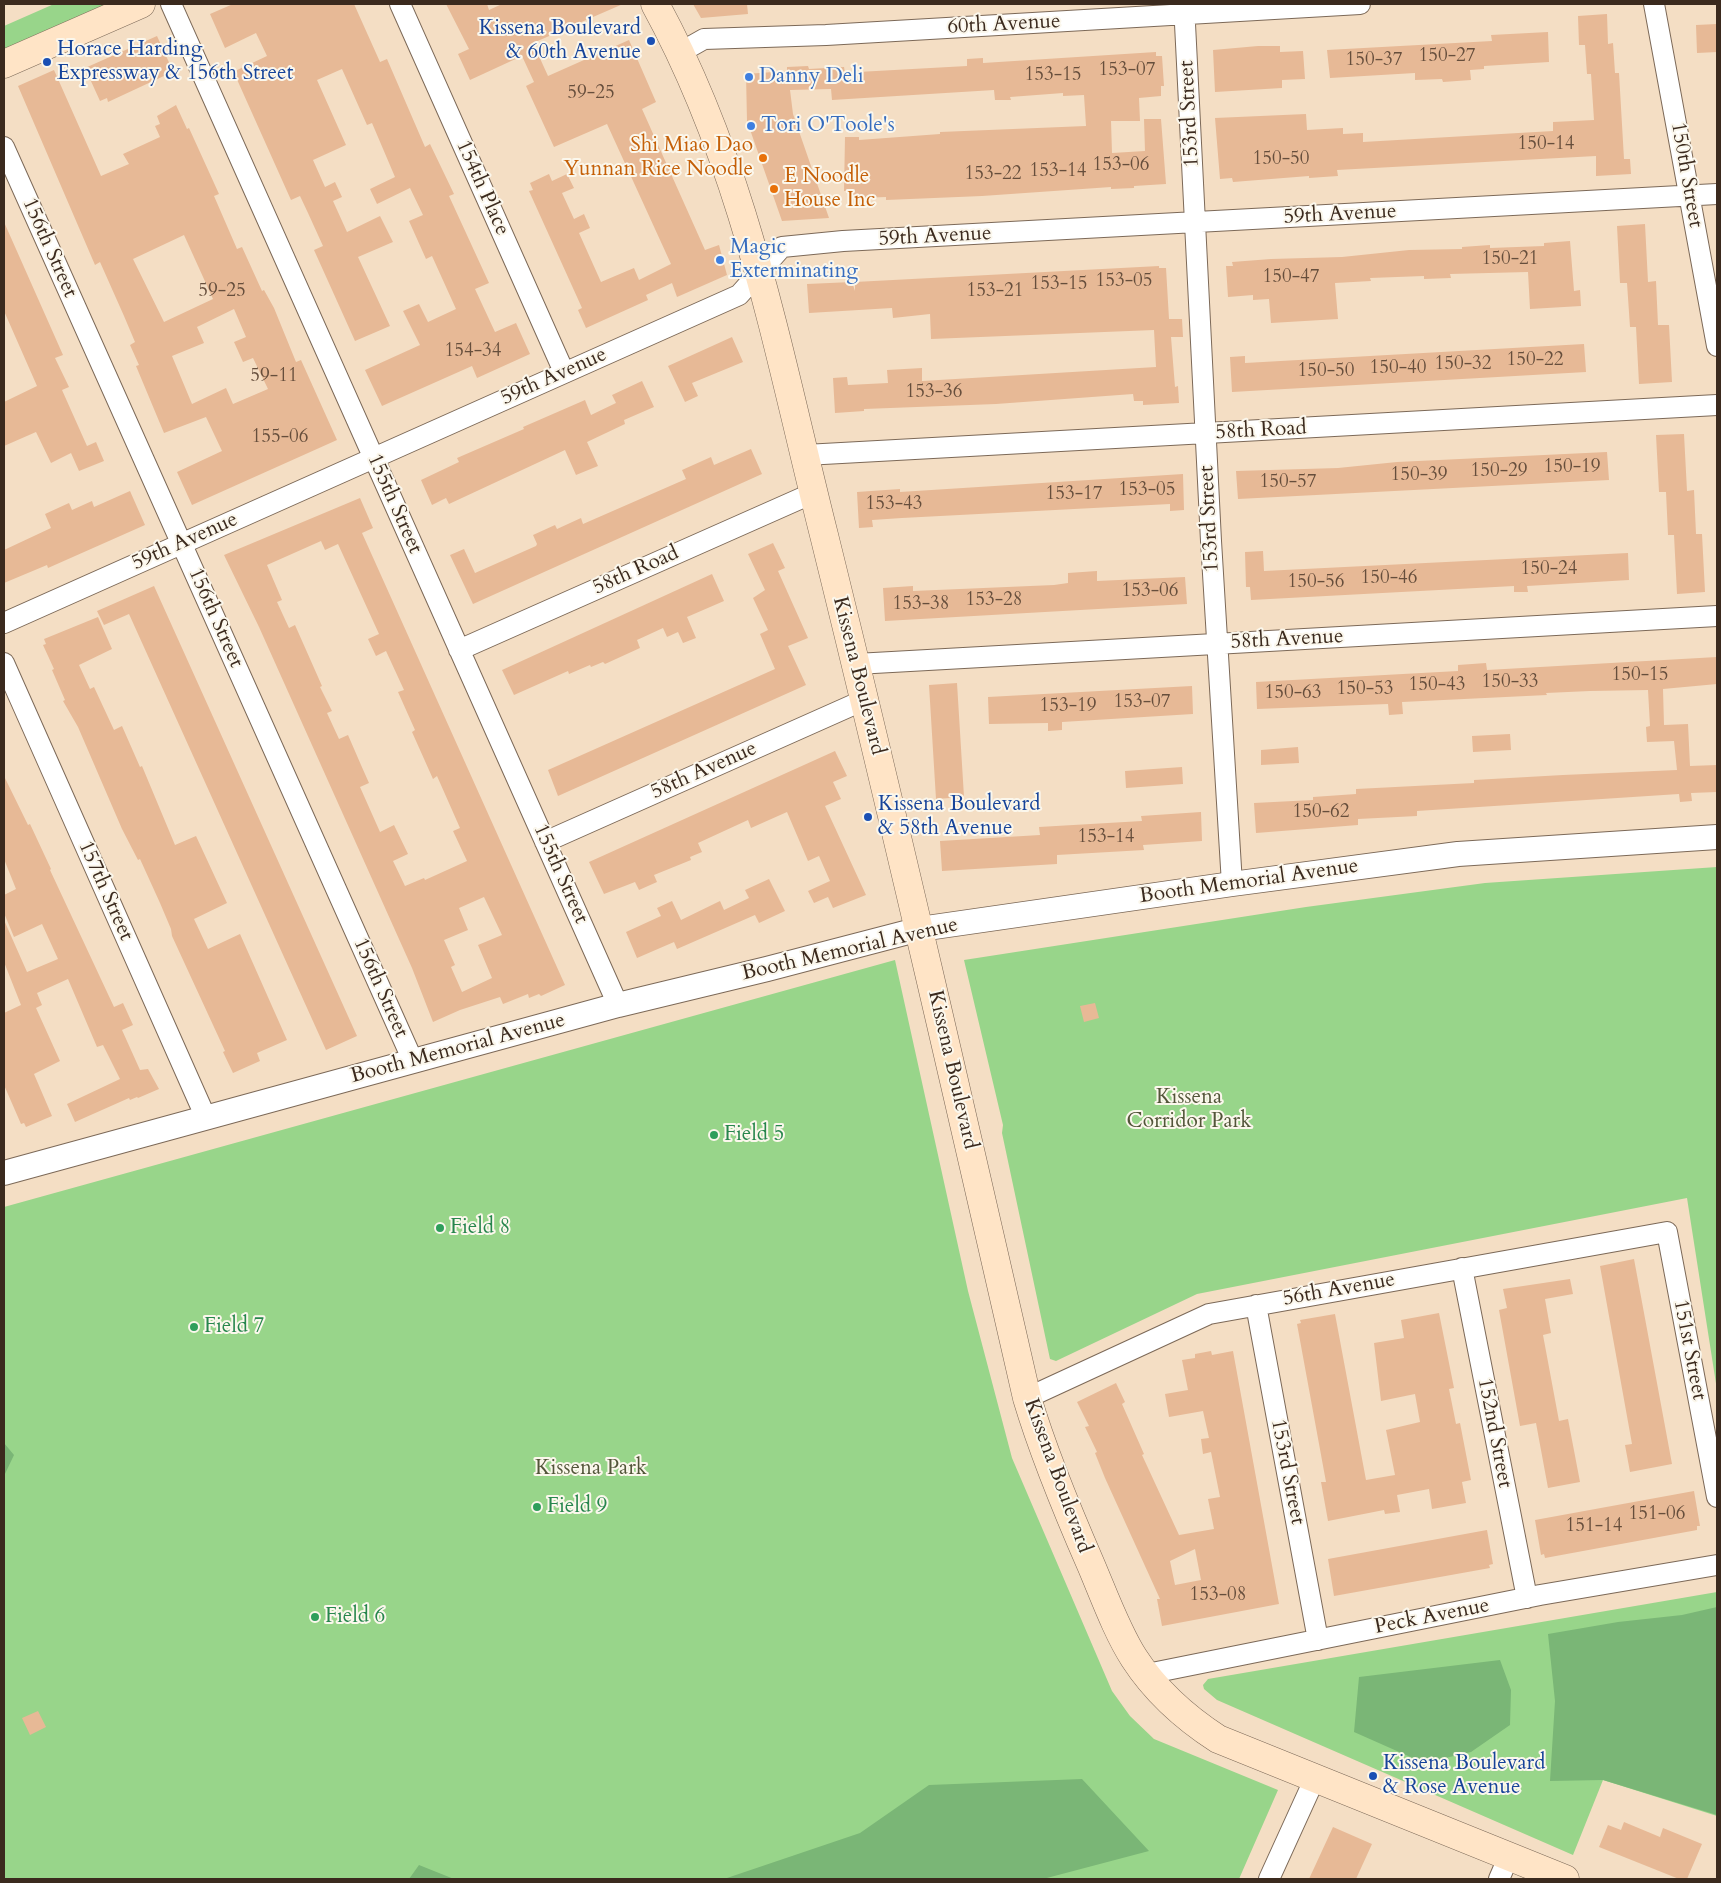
<!DOCTYPE html>
<html>
<head>
<meta charset="utf-8">
<style>
	body { margin:0 }
	#map { position:relative; width:1721px; height:1883px; overflow:hidden; background:#f4dec4; font-family:Cardo,serif }
	canvas { display:block }
	.frame { position:absolute; inset:0; border:5px solid #3b2a1e; pointer-events:none }
</style>
</head>
<body>
<div id="map">
<canvas width="1721" height="1883"></canvas>
<div class="frame"></div>
</div>
<script>
const ctx = document.querySelector('canvas').getContext('2d');
ctx.lineJoin = 'round';
function paint(path, color) { ctx.fillStyle = color; ctx.fill(path, 'evenodd'); }
function stroke(path, color, width, dash) { ctx.strokeStyle = color; ctx.lineWidth = width; ctx.lineCap = dash ? 'butt' : 'round'; ctx.setLineDash(dash || []); ctx.stroke(path); }
function drawText(font, color, halo, rows, align = 'center') {
  ctx.font = font + ' Cardo,serif'; ctx.lineWidth = 4; ctx.setLineDash([]); ctx.textBaseline = 'middle'; ctx.strokeStyle = halo; ctx.fillStyle = color; for (const [text, x, y, turn = 0] of rows) {
    ctx.save(); ctx.translate(x, y); ctx.rotate((+turn || 0) * Math.PI / 180); ctx.textAlign = isNaN(turn) ? turn : align; if (halo) ctx.strokeText(text, 0, 0); ctx.fillText(text, 0, 0); ctx.restore();
  }
}
paint(new Path2D(`
	M54,4H107L4,50V26Z
	M1717,867V1390L1687,1198L1197,1294L1056,1361L1050,1359L1002,1133L1003,1125L964,960L1306,907L1485,883Z
	M895,960L968,1291L1012,1458L1112,1691L1130,1716L1154,1739L1278,1790L1239,1879H4V1207Z
	M1717,1592V1816L1603,1780L1573,1855L1217,1700L1204,1689L1203,1685L1208,1679Z`), '#98d58a');
paint(new Path2D(`
	M4,1443L14,1455L4,1476Z
	M1717,1607V1815L1603,1780L1550,1781L1555,1701L1548,1634L1618,1622L1682,1615Z
	M1500,1660L1511,1690L1510,1725L1471,1752L1424,1763L1354,1732L1359,1677Z
	M1082,1779L1149,1851L1043,1879H724L860,1833L929,1785Z
	M419,1865L454,1879H409Z`), '#7ab676');
paint(new Path2D(`
	M233,4H354L380,62L387,59L425,147L430,144L454,194L449,196L489,283L475,289L495,332L516,323L530,354L477,378L472,366L382,406L365,370L420,345L403,311L419,304L428,322L456,309L432,256L426,259L409,221L423,215L410,188L377,204L370,189L395,177L372,123L367,125L342,69L317,80L346,145L313,160L325,187L335,182L342,197L333,201L347,232L380,216L393,242L358,257L390,326L355,341L314,250L323,246L308,213L300,196L291,200L235,75V71L267,56L256,33L225,48L210,14Z
	M446,4H487L489,10L502,4H623L533,43L548,76L629,40L656,102L642,109L705,250L719,245L727,275L677,297L672,283L646,295L648,300L586,328L578,310L582,308L529,191L533,190L530,183L549,174L552,181L567,174L574,188L562,193L574,219L584,214L590,228L579,233L601,282L634,268L639,280L671,264L607,124L554,147L526,86L534,82L522,56L470,80L458,54L469,49Z
	M693,4H747L748,14L701,18Z
	M1607,14L1608,44L1613,43L1615,73H1619L1624,159H1630L1631,174L1596,176V156L1337,170L1338,176L1309,178V176L1233,182L1232,178L1220,179L1215,118L1306,114L1307,130L1343,128V134L1363,133V142L1553,131V122L1594,120L1591,74H1587L1585,45H1579L1578,16Z
	M1717,24V52L1697,53L1696,25Z
	M1548,32L1549,62L1484,66V69L1470,70L1471,80L1443,82L1442,79L1415,80V73L1330,78L1327,50L1492,41L1491,35Z
	M157,36L172,69L165,72L166,75L108,102L107,98L100,101L85,68Z
	M1258,46H1280V52L1303,51L1305,79L1282,80V88L1215,92L1213,50Z
	M1156,52V56H1162L1164,86H1161V96L1139,98L1140,121H1111L1112,153L1145,151L1144,119H1161L1166,184L1134,186V188L1111,189V187L982,196L886,200V197L860,198V195L853,196V191H844L845,137H859V140L940,134V132L1086,126L1084,95L1063,96V93L1010,97L1011,100H995L994,90L832,100L831,89L790,90L793,114L829,218L782,221L747,121L746,74L787,71V67L808,66L809,69L844,67L845,73L858,72L967,66V59L983,58V63Z
	M54,70L101,176L129,164L123,154L160,137L155,126L160,124L157,116L176,105L187,129L189,128L219,194L214,196L237,249L242,247L262,291L264,290L274,308L296,362L301,360L337,440L192,505L177,472L222,451L206,417L164,433L136,366L139,365L130,345L135,342L124,316L100,262L95,265L18,86ZM184,235L213,299L164,322L133,259ZM234,309L246,337L234,342L243,362L253,358L268,389L233,404L226,388L192,404L172,356L204,343L197,327Z
	M4,222L63,355L55,358L69,387L62,390L87,446L96,442L104,461L79,471L71,453L51,463L36,432L4,446V402L37,386L4,311Z
	M1645,224L1648,282L1656,281L1658,325H1669L1672,382L1639,384L1636,327H1630L1627,283H1620L1617,226Z
	M1570,241L1574,291L1580,290L1581,306L1530,309L1528,272L1450,274L1451,278L1424,279V276L1370,278L1371,281L1335,283L1338,319L1271,323L1269,299L1253,300V295L1228,297L1226,266H1233L1232,262L1271,259L1342,257L1409,250L1462,249V247L1490,245V248L1544,246V243Z
	M1159,266V268H1166L1169,319H1182L1183,337H1171L1175,387L1178,386L1179,403L1143,405V401H1134L1133,394L996,404L864,409V411L835,413L833,378L847,377L848,385L888,383L887,370L922,368V381L1156,367L1154,330L931,339L930,314L893,318L892,308L809,313L807,284L852,282L855,291V282Z
	M732,337L743,362L692,383L698,396L685,402L668,366Z
	M1584,344L1586,372L1232,392L1230,357L1245,356V363Z
	M642,381L654,407L624,420L625,424L587,442L598,466L576,475L565,450L449,504L446,498L432,505L421,480L459,462L457,458L524,429L523,427L585,400L591,415L616,403L612,395Z
	M1684,434L1687,491L1694,490L1696,534H1702L1705,592L1677,594L1674,535H1668L1666,492H1659L1656,435Z
	M751,449L762,474L473,604L450,555L464,549L475,573L536,546L537,544L533,535L555,525L557,529L581,518L583,524L686,479L682,470L711,457L714,465Z
	M1607,452L1609,480L1238,499L1236,471L1338,468L1397,462Z
	M1183,474L1184,510L1170,511V504L902,518L872,520L873,527L859,528L857,492L900,489V492Z
	M130,491L145,525L48,568L47,565L4,583V550L51,528L45,514L69,503L72,510L92,501L94,507Z
	M360,498L373,528L362,533L565,985L541,996L539,994L529,998L528,994L503,1004L500,997L460,1010L433,1022L412,968L259,627L224,555ZM321,541L325,550L338,544L379,634L368,639L376,656L386,651L404,690L398,692L415,730L412,732L433,779L437,776L460,828L453,831L467,861L425,880L424,878L405,886L393,861L408,854L394,825L380,832L360,787L369,783L361,765L348,735L339,739L327,713L332,711L320,687L322,686L295,625L289,628L277,602L282,600L267,565ZM484,897L502,935L478,945L492,978L462,992L451,967L455,965L444,940L468,930L459,908Z
	M773,543L785,568L778,571L808,638L788,646L806,685L558,796L548,770L775,669L760,634L768,630L753,598L765,590L748,554Z
	M1263,551L1264,571L1628,553L1629,580L1527,586L1528,592H1514V586L1251,600L1250,587H1246L1245,552Z
	M1097,571V581L1185,577L1187,604L885,621L883,588L913,586V591L1054,585L1068,583V573Z
	M712,574L724,601L687,617L696,638L683,643L678,632L667,637L663,628L637,640L640,648L605,664L603,662L591,667L590,665L569,674L568,671L514,695L502,670Z
	M154,586L357,1036L326,1050L129,614L104,625L97,611Z
	M98,617L112,649L79,665L90,689L94,687L114,730L122,726L140,767L142,766L175,845L196,836L227,903L194,919L208,949L240,934L287,1040L257,1053L260,1061L233,1073L223,1052L225,1051L172,936L171,929L160,903L140,859L138,860L122,829L78,727L63,701L65,700L52,670L54,669L43,645L46,644L44,639Z
	M1717,657V684L1663,689L1664,725L1688,724L1690,766L1717,765V792L1691,793L1692,801L1680,802L1679,794L1417,811V816L1358,819V825L1256,833L1254,803L1313,800V797L1356,794V789L1474,783V780L1563,775L1677,770L1674,741L1647,742L1646,727L1650,726L1648,690L1590,691L1546,693L1547,695L1402,702L1403,714L1389,715L1388,704L1257,709L1256,682L1458,671V665L1486,663L1487,670Z
	M957,683L964,797L936,799L929,685Z
	M1192,686L1193,714L1062,722V730L1048,731V723L989,724L988,697Z
	M1510,734L1511,750L1473,752L1472,736Z
	M1298,747L1299,763L1261,765V750Z
	M835,751L847,776L833,782L841,799L825,806L866,895L833,908L828,897L814,903L808,891L830,881L819,856L808,861L787,812L751,828L748,820L698,843L702,852L690,857L691,860L654,875L657,882L639,890L635,882L604,894L589,862Z
	M1182,767L1183,784L1126,788L1125,771Z
	M4,776L28,825L30,824L51,869L50,870L114,1007L123,1003L133,1025L122,1030L140,1070L148,1069L159,1089L138,1098L137,1097L130,1100L129,1098L75,1122L67,1104L120,1079L103,1045L97,1047L68,979L37,993L42,1005L36,1008L60,1061L34,1074L52,1116L26,1127L24,1123L21,1124L4,1085V1013L21,1005L4,962V920L27,972L58,959L42,924L14,937L4,913V895L16,889L4,859Z
	M1201,812L1202,841L1143,845L1144,850L1057,855V864L942,871L940,841L1040,835L1039,827L1142,821L1141,816Z
	M769,879L785,911L759,923L755,915L677,949L674,942L637,958L626,932L661,916L657,908L672,901L681,920L720,901L724,910L749,898L745,890Z
	M1095,1003L1099,1018L1084,1022L1080,1006Z
	M1634,1259L1672,1464L1630,1472L1625,1445L1632,1444L1600,1266Z
	M1570,1279L1573,1294L1545,1299L1551,1333L1543,1335L1559,1421L1568,1419L1580,1482L1548,1488L1536,1423L1520,1426L1499,1310L1507,1308L1503,1289Z
	M1439,1313L1454,1388L1449,1389L1456,1424L1460,1423L1471,1480L1462,1482L1466,1503L1432,1509L1429,1489L1397,1495L1400,1512L1385,1514L1384,1510L1328,1521L1321,1482H1326L1297,1324L1301,1323L1300,1320L1335,1314L1366,1480L1395,1475L1386,1430L1420,1422L1415,1394L1381,1401L1374,1343L1404,1338L1401,1320Z
	M1211,1351L1212,1355L1233,1351L1279,1604L1162,1626L1157,1599H1160L1105,1478L1095,1453L1097,1452L1085,1427L1089,1426L1077,1402L1116,1383L1125,1402L1122,1404L1144,1454L1142,1455L1179,1535L1214,1529L1208,1499L1220,1497L1211,1452L1203,1454L1201,1439L1209,1438L1203,1411L1169,1417L1165,1394L1188,1390L1182,1360L1195,1358V1354ZM1195,1549L1201,1580L1175,1585L1170,1561Z
	M1694,1491L1700,1526H1697V1530L1545,1558L1544,1554L1541,1555L1535,1520Z
	M1487,1530L1493,1564L1489,1565L1490,1568L1334,1596L1328,1559Z
	M38,1711L46,1727L30,1735L22,1718Z
	M1624,1822L1660,1837L1663,1828L1702,1844L1687,1879H1679L1599,1847L1608,1825L1621,1830Z
	M1333,1827L1372,1844L1356,1879H1309Z`), '#e7b996');
const minor = new Path2D(`
	M171,4L618,1005
	M400,4L564,372
	M1184,4L1211,541L1232,884
	M1654,4L1717,346
	M681,52L704,39L826,35L1360,4
	M4,147L413,1061
	M805,455L1717,405
	M4,623L739,295L782,247L843,241L1717,194
	M459,650L813,493
	M4,663L206,1118
	M856,664L1717,616
	M545,842L864,700
	M1462,1268L1527,1598
	M1256,1305L1318,1640
	M1027,1398L1209,1314L1667,1232L1717,1497
	M1147,1674L1540,1595L1717,1565
	M1269,1879L1315,1778
	M1499,1879L1509,1856`);
const tertiary = new Path2D(`
	M4,1173L618,1005L767,969L920,929L1232,884L1458,854L1717,837`);
const secondary = new Path2D(`
	M655,4C746,170 778,353 824,535C895,822 961,1110 1027,1398C1044,1455 1067,1510 1091,1565C1103,1593 1117,1632 1134,1658C1156,1692 1184,1717 1218,1739L1565,1879
	M4,64L141,4`);
stroke(minor, '#7c6958', 22);
stroke(tertiary, '#7c6958', 26);
stroke(secondary, '#7c6958', 29);
stroke(minor, '#fff', 20);
stroke(tertiary, '#fff', 24);
stroke(secondary, '#ffe4c6', 28);
for (const [x, y, r, color] of [
	[651,41,5,"#1a4fb4"],
	[47,62,5,"#1a4fb4"],
	[749,77,5,"#3f7fe0"],
	[751,126,5,"#3f7fe0"],
	[763,158,5,"#e8710a"],
	[774,189,5,"#e8710a"],
	[720,260,5,"#3f7fe0"],
	[868,817,5,"#1a4fb4"],
	[714,1135,5,"#2e9e5b"],
	[440,1228,5,"#2e9e5b"],
	[194,1327,5,"#2e9e5b"],
	[537,1507,5,"#2e9e5b"],
	[315,1617,5,"#2e9e5b"],
	[1373,1776,5,"#1a4fb4"]
]) { const dot = new Path2D(); dot.arc(x, y, r, 0, 2 * Math.PI); ctx.fillStyle = color; ctx.fill(dot); stroke(dot, '#fbf7ec', 2); }
drawText('19px', '#664e3c', null, [
	["150-27",1447,57],
	["150-37",1374,61],
	["153-07",1127,71],
	["153-15",1053,76],
	["59-25",591,94],
	["150-14",1546,145],
	["150-50",1281,160],
	["153-06",1121,166],
	["153-14",1058,172],
	["153-22",993,175],
	["150-21",1510,260],
	["150-47",1291,278],
	["153-05",1124,282],
	["153-15",1059,285],
	["59-25",222,292],
	["153-21",995,292],
	["154-34",473,352],
	["150-22",1535,361],
	["150-32",1463,365],
	["150-40",1398,369],
	["150-50",1326,372],
	["59-11",274,377],
	["153-36",934,393],
	["155-06",280,438],
	["150-19",1572,468],
	["150-29",1499,472],
	["150-39",1419,476],
	["150-57",1288,483],
	["153-05",1147,491],
	["153-17",1074,495],
	["153-43",894,505],
	["150-24",1549,570],
	["150-46",1389,579],
	["150-56",1316,583],
	["153-06",1150,592],
	["153-28",994,601],
	["153-38",921,605],
	["150-15",1640,676],
	["150-33",1510,683],
	["150-43",1437,686],
	["150-53",1365,690],
	["150-63",1293,694],
	["153-07",1142,703],
	["153-19",1068,707],
	["150-62",1321,813],
	["153-14",1106,838],
	["151-06",1657,1515],
	["151-14",1594,1527],
	["153-08",1218,1596]
]);
drawText('21px', '#3b2a1e', '#fbf7ec', [
	["60th Avenue",1004,25,-3],
	["153rd Street",1190,114,-93],
	["150th Street",1686,175,80],
	["154th Place",482,188,66],
	["59th Avenue",1340,215,-3],
	["59th Avenue",935,237,-3],
	["156th Street",49,248,66],
	["59th Avenue",554,377,-24],
	["58th Road",1261,431,-3],
	["155th Street",394,504,66],
	["153rd Street",1210,519,-93],
	["59th Avenue",185,542,-24],
	["58th Road",636,571,-24],
	["156th Street",215,618,66],
	["58th Avenue",1287,640,-3],
	["Kissena Boulevard",858,676,76],
	["58th Avenue",704,771,-24],
	["155th Street",560,874,66],
	["Booth Memorial Avenue",1249,882,-8],
	["157th Street",105,891,66],
	["Booth Memorial Avenue",850,950,-13],
	["156th Street",380,988,66],
	["Booth Memorial Avenue",458,1049,-15],
	["Kissena Boulevard",952,1070,77],
	["56th Avenue",1339,1290,-10],
	["151st Street",1689,1350,79],
	["152nd Street",1494,1433,79],
	["153rd Street",1287,1472,79],
	["Kissena Boulevard",1057,1476,70],
	["Peck Avenue",1432,1617,-11]
]);
drawText('21px', '#164399', '#fbf7ec', [
	["Kissena Boulevard",641,29,"right"],
	["& 60th Avenue",641,53,"right"],
	["Horace Harding",57,50],
	["Expressway & 156th Street",57,74],
	["Kissena Boulevard",878,805],
	["& 58th Avenue",878,829],
	["Kissena Boulevard",1383,1764],
	["& Rose Avenue",1383,1788]
], 'left');
drawText('21px', '#366cbe', '#fbf7ec', [
	["Danny Deli",759,77],
	["Tori O'Toole's",761,126],
	["Magic",730,248],
	["Exterminating",730,272]
], 'left');
drawText('21px', '#c56008', '#fbf7ec', [
	["Shi Miao Dao",753,146],
	["Yunnan Rice Noodle",753,170],
	["E Noodle",784,177,"left"],
	["House Inc",784,201,"left"]
], 'right');
drawText('21px', '#525539', '#fbf7ec', [
	["Kissena",1189,1098],
	["Corridor Park",1189,1122],
	["Kissena Park",591,1469]
]);
drawText('21px', '#27864d', '#fbf7ec', [
	["Field 5",724,1135],
	["Field 8",450,1228],
	["Field 7",204,1327],
	["Field 9",547,1507],
	["Field 6",325,1617]
], 'left');
</script>
</body>
</html>
